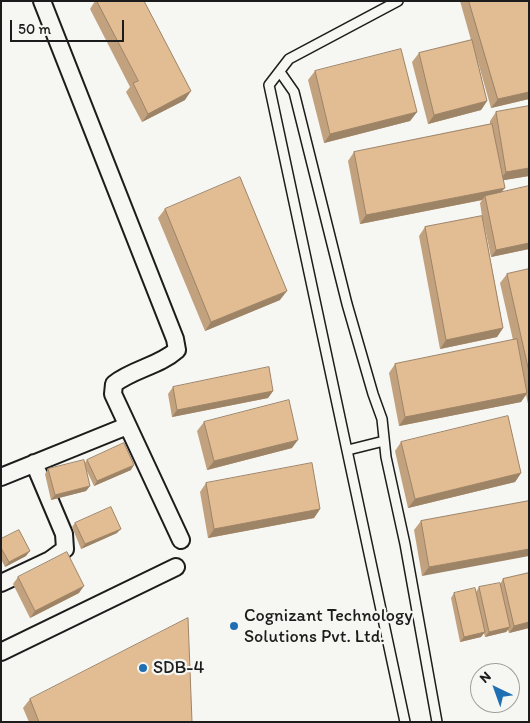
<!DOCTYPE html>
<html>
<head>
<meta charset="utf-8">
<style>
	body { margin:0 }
	#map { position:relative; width:530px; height:723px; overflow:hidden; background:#f6f6f2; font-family:Itim,sans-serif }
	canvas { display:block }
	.frame { position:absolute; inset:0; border:2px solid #1c1c1c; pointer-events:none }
	.north { position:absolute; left:470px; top:663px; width:50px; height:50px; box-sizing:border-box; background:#f6f6f2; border:1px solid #9f9f9c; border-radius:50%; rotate:318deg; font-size:14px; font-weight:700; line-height:20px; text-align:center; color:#1c1c1c }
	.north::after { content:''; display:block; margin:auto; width:18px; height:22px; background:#1f6fb2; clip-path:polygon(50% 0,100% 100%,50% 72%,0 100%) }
	.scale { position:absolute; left:10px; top:20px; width:114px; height:22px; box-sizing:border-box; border:2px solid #1c1c1c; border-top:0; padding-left:6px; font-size:15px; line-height:18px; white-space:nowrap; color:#1c1c1c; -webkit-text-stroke:4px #f6f6f2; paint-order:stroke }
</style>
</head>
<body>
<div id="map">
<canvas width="530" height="723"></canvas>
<div class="frame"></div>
<div class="north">N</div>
<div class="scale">50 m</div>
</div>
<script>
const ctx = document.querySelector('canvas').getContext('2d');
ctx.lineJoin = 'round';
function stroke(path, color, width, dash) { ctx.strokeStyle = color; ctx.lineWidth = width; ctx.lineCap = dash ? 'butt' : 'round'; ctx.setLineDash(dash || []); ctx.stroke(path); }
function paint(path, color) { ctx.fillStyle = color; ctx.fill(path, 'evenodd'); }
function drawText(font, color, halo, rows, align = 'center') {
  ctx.font = font + ' Itim,sans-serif'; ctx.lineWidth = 4.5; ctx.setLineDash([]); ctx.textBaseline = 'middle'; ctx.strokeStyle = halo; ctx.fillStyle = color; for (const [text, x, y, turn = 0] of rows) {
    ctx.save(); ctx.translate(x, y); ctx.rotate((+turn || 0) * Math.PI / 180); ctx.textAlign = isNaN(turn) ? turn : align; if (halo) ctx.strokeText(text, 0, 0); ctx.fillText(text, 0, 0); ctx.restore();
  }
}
const service = new Path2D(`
	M398,1L289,59L269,85L405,722
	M280,72L294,92L347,304L373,394L382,419L386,457L405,544L437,722
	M348,450L384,441`);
const minor = new Path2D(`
	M42,1L175,339L177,350C159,366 133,369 114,384L113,394L181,540
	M1,477L127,426
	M1,583L50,560L65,549L64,534L34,463
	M1,652L176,567`);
stroke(service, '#1c1c1c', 12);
stroke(minor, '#1c1c1c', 20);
stroke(service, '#f6f6f2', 9);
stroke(minor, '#f6f6f2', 16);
paint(new Path2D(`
	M95,1H144L185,100L142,122L126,92L130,87L90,9Z
	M460,1H529V99L491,108L476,55L487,101L481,110L428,124L412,62L419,53L471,40Z
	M315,71L417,112L410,121L324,143L308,80Z
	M529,106V176L503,180L501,192L529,249L491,257L483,219L503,328L497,337L440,349L419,236L425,227L482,216L480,203L482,200L360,224L348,161L354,152L490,124V121L496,112Z
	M165,209L280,300L205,331L158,218Z
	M529,269V408L526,395L521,402L399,426L389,373L395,364L513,340L500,283L507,274Z
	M173,387L273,391L268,398L172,417L168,394Z
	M204,422L292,448L207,470L197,431Z
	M401,442L521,473L515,482L408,508L395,451Z
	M87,460L131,470L94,486L85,467L90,486L86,491L51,500L45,474L48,469L84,464Z
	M206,483L320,509L314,518L208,538L200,492Z
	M529,501L422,576L414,530L421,521Z
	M75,523L117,533L81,549L72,527Z
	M1,539L26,556L5,567L1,559Z
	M529,573V628L509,633L508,630L506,632L485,637L484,633L481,637L460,642L451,598L454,593L476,592L479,587L500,584L503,579Z
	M18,577L79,593L30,618L13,584Z
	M30,699L192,722H29L23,708Z`), '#c2a27e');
paint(new Path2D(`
	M191,91L185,100L142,122L148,114Z
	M529,92V99L491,108L498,99Z
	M487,101L481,110L428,124L434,115Z
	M417,112L410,121L324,143L330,134Z
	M529,168V176L499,181L506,172Z
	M505,188L498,196H485L482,200L360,224L366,215Z
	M529,243V249L491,257L496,250Z
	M287,291L280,300L205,331L211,322Z
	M503,328L497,337L440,349L446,340Z
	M273,391L268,398L172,417L177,410Z
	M527,393L521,402L399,426L405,417Z
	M298,440L292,448L207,470L214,461Z
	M134,465L131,470L94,486L97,481Z
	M521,473L515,482L408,508L415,499Z
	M90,486L86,491L51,500L55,495Z
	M320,509L314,518L208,538L214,529Z
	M121,529L117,533L81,549L85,544Z
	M529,549V556L422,576L429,567Z
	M30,551L26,556L5,567L9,562Z
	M84,586L79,593L30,618L35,611Z
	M529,622V628L509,633L514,626Z
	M510,627L506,632L485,637L489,632Z
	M485,632L481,637L460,642L464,637Z`), '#9e8467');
const building = new Path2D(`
	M97,1H144L191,91L148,114L133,83L138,81Z
	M469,1H529V92L498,99Z
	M472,40L487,101L434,115L419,53Z
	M401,49L417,112L330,134L315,71Z
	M529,106V168L506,172L496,112Z
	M492,124L505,188L366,215L354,152Z
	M240,177L287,291L211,322L165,209Z
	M529,186V243L496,250L485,196Z
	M482,216L503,328L446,340L425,227Z
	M529,269V372L507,274Z
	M517,339L527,393L405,417L395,364Z
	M269,367L273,391L177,410L173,387Z
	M289,400L298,440L214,461L204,422Z
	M508,416L521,473L415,499L401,442Z
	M124,443L134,465L97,481L87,460Z
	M84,460L90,486L55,495L48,469Z
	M312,463L320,509L214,529L206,483Z
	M529,501V549L429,567L421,521Z
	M111,507L121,529L85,544L75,523Z
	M19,530L30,551L9,562L1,548V539Z
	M67,552L84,586L35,611L18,577Z
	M529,573V622L514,626L503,579Z
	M500,583L510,627L489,632L479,587Z
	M475,588L485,632L464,637L454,593Z
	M188,618L192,722H39L30,699Z`);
paint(building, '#e2bc93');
stroke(building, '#9e8467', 1);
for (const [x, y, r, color] of [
	[234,626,5,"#1f6fb2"],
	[143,668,5,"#1f6fb2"]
]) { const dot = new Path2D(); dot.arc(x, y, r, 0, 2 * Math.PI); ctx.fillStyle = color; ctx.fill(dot); stroke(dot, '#f6f6f2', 2); }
drawText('18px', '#1c1c1c', '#f6f6f2', [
	["Cognizant Technology",244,616],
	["Solutions Pvt. Ltd.",244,637],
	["SDB-4",153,668]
], 'left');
</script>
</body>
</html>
